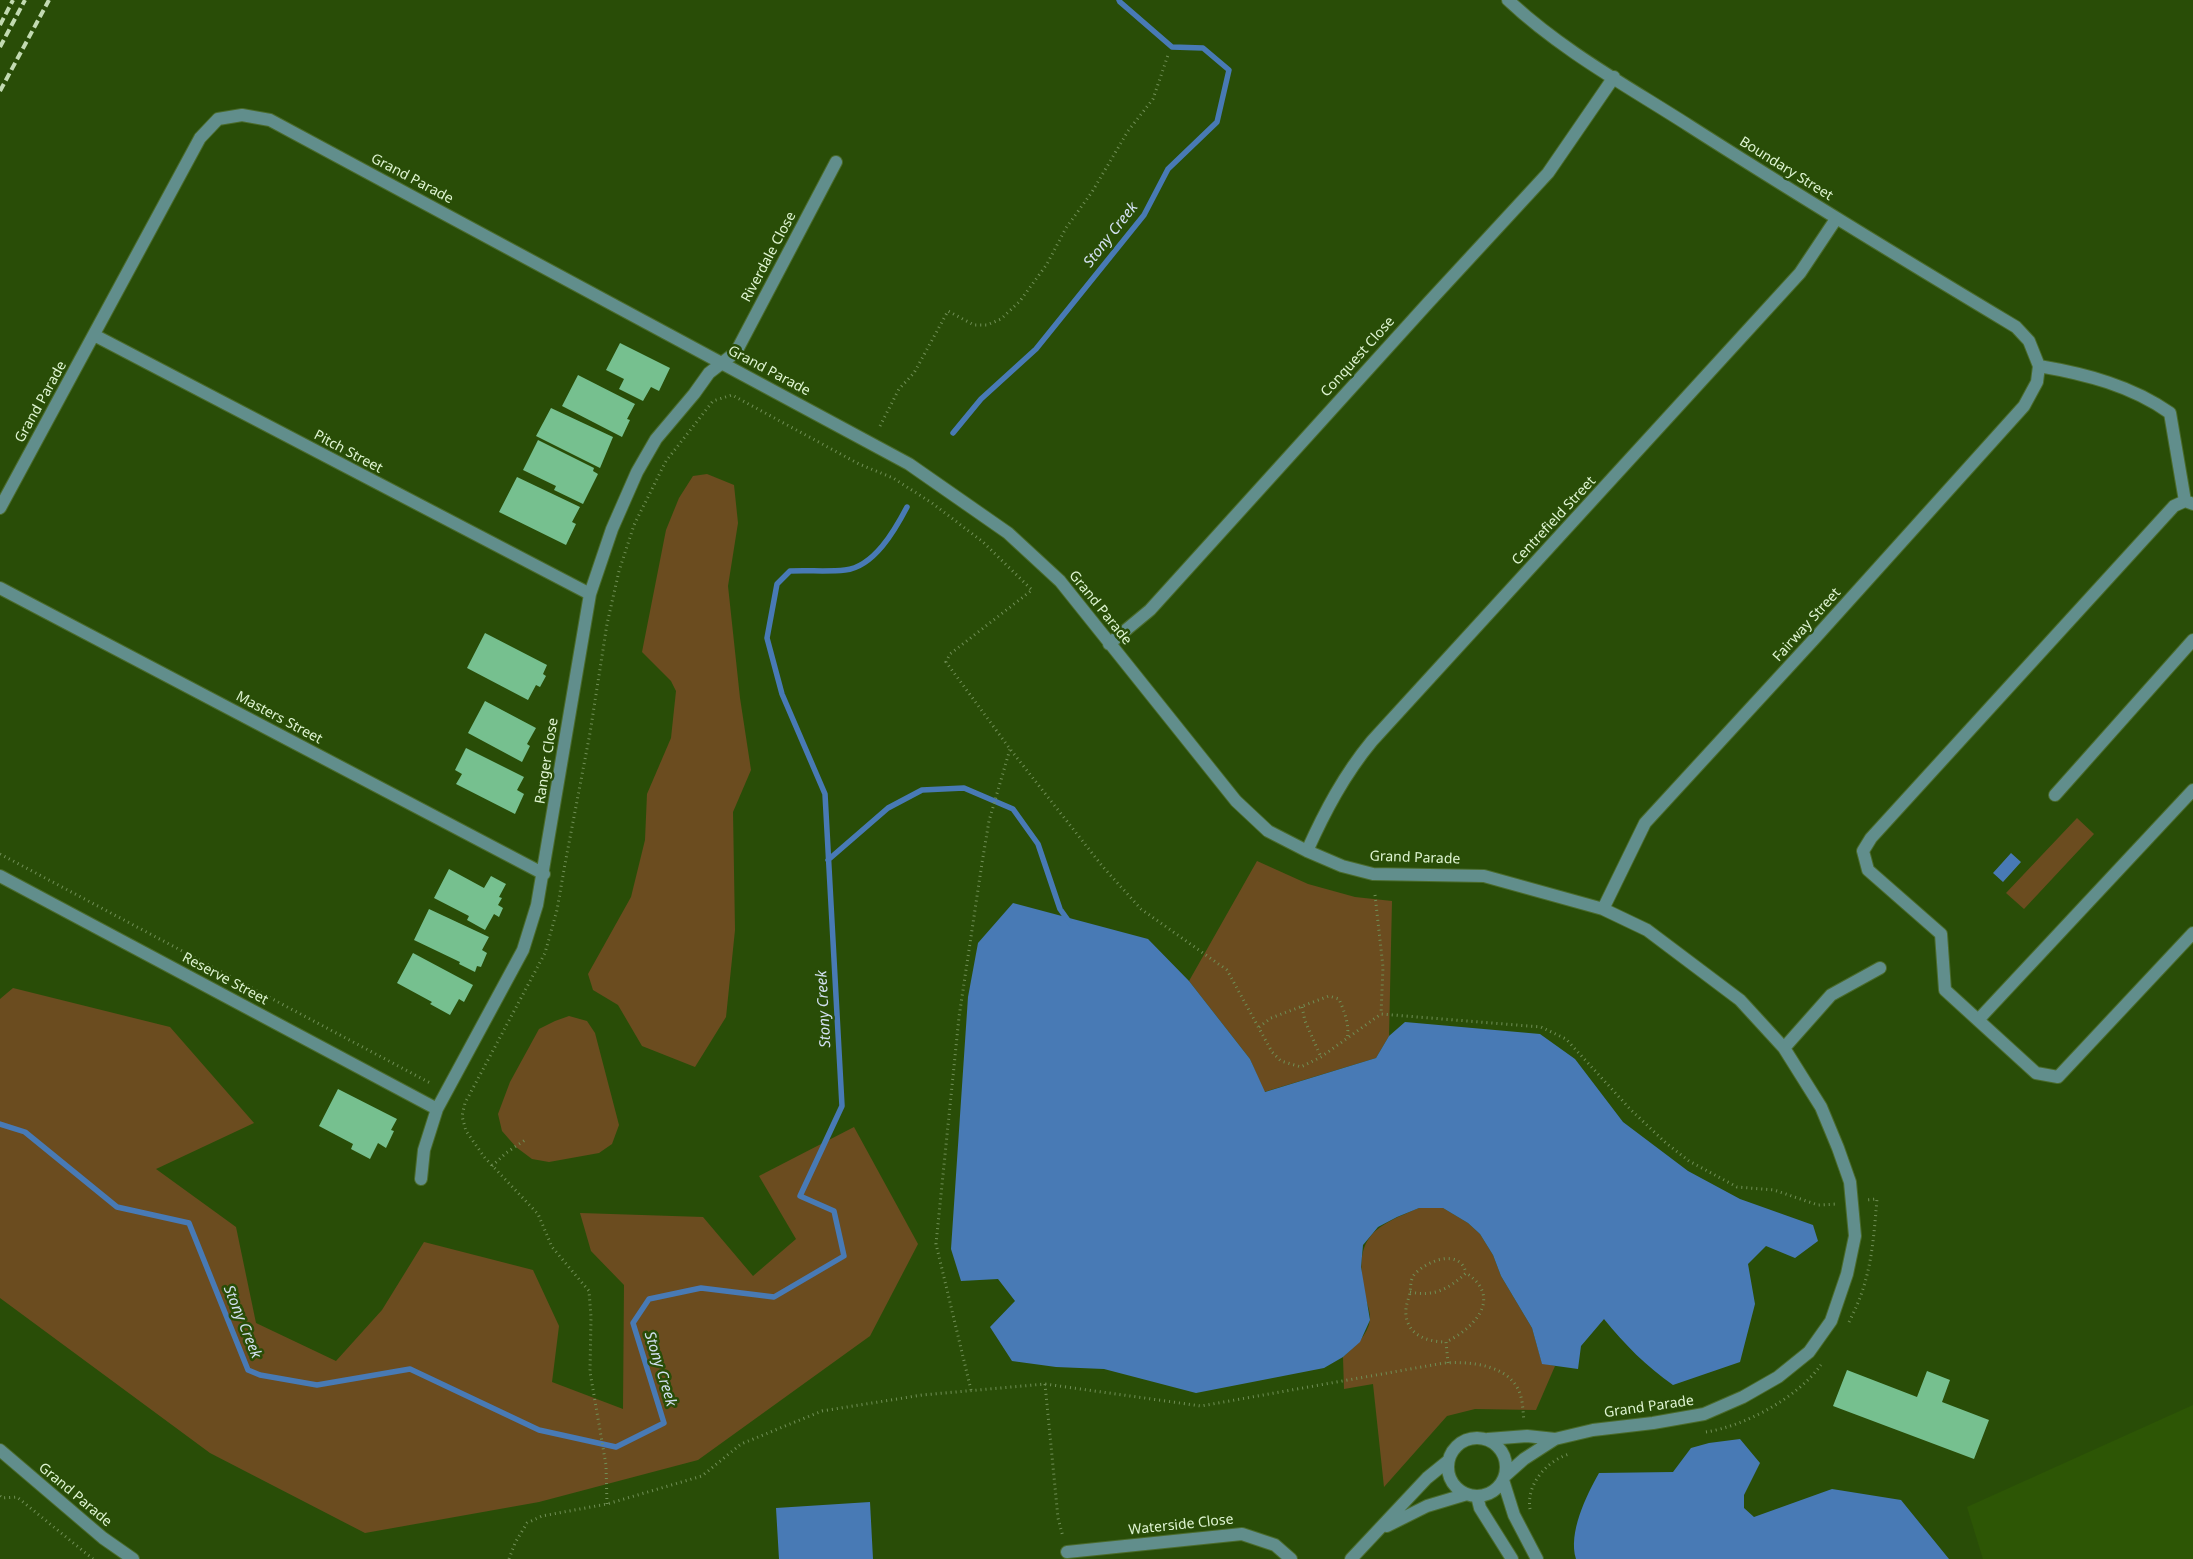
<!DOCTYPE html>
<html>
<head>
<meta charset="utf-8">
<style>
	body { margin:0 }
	canvas { display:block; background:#294d07 }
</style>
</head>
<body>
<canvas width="2193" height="1559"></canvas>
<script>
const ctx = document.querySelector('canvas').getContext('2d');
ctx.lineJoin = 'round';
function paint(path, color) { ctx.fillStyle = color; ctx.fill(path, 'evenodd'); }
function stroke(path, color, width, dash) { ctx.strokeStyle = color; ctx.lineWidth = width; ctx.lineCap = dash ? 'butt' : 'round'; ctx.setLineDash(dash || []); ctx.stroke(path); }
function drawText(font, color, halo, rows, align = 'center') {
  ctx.font = font + ' "Noto Sans",sans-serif'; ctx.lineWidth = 5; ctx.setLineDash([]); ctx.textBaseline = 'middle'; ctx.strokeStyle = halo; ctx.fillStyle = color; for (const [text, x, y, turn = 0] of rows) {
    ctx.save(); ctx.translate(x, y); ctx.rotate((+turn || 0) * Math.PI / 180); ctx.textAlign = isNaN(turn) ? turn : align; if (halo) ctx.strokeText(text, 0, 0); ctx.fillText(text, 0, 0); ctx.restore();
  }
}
paint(new Path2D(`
	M2193,1405V1559H1983L1967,1507Z`), '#2d5605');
paint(new Path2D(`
	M707,474L734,485L738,523L728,586L740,698L751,770L733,812L735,930L726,1017L695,1067L642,1046L618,1005L593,990L588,974L631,897L645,840L647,794L671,738L676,691L671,681L642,652L666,530L679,498L693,476Z
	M2077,818L2094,834L2024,909L2006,893Z
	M1257,861L1308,884L1355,897L1392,901L1389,1036L1376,1058L1264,1092L1250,1059L1189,981Z
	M13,988L170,1027L254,1123L156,1169L236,1227L256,1323L336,1361L382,1310L424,1242L533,1270L559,1326L552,1382L623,1409L624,1285L591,1251L580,1213L703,1217L753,1276L796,1239L759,1176L854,1127L918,1244L870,1336L698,1460L539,1502L365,1533L210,1453L0,1298V999Z
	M569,1016L587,1021L595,1033L619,1125L612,1144L599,1153L549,1162L532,1159L516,1147L502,1131L498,1114L510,1082L539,1029L555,1021Z
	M1419,1208H1443L1468,1223L1480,1234L1493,1255L1501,1276L1532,1328L1542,1363L1555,1366L1536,1410L1475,1409L1447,1416L1384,1487L1373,1384L1344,1389L1343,1357C1354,1347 1368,1335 1370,1320C1371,1312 1366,1301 1364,1293C1355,1238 1370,1228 1419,1208Z`), '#6b4c1f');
paint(new Path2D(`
	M2011,853L2021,862L2003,882L1993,873Z
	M1013,903L1148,939L1189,981L1250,1059L1265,1092L1376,1058L1389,1036L1405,1022L1540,1034L1575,1059L1623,1122L1688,1171L1740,1199L1813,1225L1818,1241L1795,1258L1766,1246L1748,1264L1755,1304L1740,1362L1673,1385C1647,1367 1624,1344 1604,1319L1581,1346L1578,1369L1542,1364L1532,1328L1501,1276L1493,1255L1480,1234L1468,1223L1443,1208H1419L1397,1217L1378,1227L1363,1245L1361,1267L1370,1320L1360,1342L1343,1357L1324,1368L1196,1393L1104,1369L1056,1367L1012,1361L990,1327L1015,1301L998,1279L961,1281L951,1249L968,997L978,943Z
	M1740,1439L1760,1463L1744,1495V1508L1754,1517L1832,1489L1901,1500L1949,1559H1576C1568,1533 1586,1496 1599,1473L1673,1472L1691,1448L1709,1443Z
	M870,1502L873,1559H779L776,1508Z`), '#487ab5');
stroke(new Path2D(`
	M953,433L981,399L1036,349L1144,215L1168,169L1217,122L1229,70L1203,48L1172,47L1120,2L1119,0
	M828,860L888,808L922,790L964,788L1013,809L1038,844L1060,909L1070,923
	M0,1124L25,1132L117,1207L189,1223L248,1370L260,1375L317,1385L410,1369L539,1430L616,1447L664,1423L633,1323L649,1299L701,1288L774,1297L844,1256L834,1211L800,1196L842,1106L825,794L782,694L767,638L777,584L790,571C808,570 827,572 845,570C874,567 895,530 907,507`), '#487ab5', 5.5);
paint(new Path2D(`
	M620,343L670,368L659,391L651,387L643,401L619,389L624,379L606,370Z
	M578,375L635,404L627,419L630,420L622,437L562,406Z
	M551,408L613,437L600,468L536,436Z
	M538,440L594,468L593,471L598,474L583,504L554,490L556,486L523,470Z
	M517,477L580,507L572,522L576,524L566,545L499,512Z
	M485,633L547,665L543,674L546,676L540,687L536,685L528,700L467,668Z
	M485,701L536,728L527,744L530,746L522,762L468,733Z
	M466,748L524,777L517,790L524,794L515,814L456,784L462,774L455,770Z
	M449,869L484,888L491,876L506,884L499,897L502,898L498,905L503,908L499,917L494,914L485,930L467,920L469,916L434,898Z
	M429,909L489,937L482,950L487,953L481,967L477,966L475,972L459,964L460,962L414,940Z
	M413,953L473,985L464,1002L459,999L450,1015L430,1004L432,1002L397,983Z
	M338,1089L397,1119L391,1130L394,1131L386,1148L378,1143L370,1159L351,1149L353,1144L319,1126Z
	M1847,1370L1917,1397L1927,1371L1950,1380L1942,1402L1989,1420L1974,1459L1833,1406Z`), '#76c08f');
const minor = new Path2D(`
	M1508,0C1561,50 1627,86 1688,125C1796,194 1906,261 2016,327L2029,341L2039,366
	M94,335L590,594
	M2039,366C2086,374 2132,386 2170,413L2185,501
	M2193,504L2185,501L2174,506L1871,838L1863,851L1868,870L1941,934L1945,990L2036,1073L2058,1077L2193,933
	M0,508L200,138L218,119L242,115L270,120L909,464L1008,533L1060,581L1236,801L1268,831L1307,851L1342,866L1373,874L1484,876L1603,909L1647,930L1740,1000L1784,1048L1821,1107L1838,1148L1850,1182L1855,1236L1847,1274L1831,1321L1809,1352L1778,1377L1743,1397L1704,1414L1653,1423L1593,1430L1555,1439L1527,1436L1488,1439
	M0,588L544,874
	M1109,644L1150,610L1428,303L1548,173L1614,77
	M2055,795L2193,640
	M1307,851C1325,811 1344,775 1372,741L1800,273L1836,219
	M0,876L437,1109
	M1603,909L1645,823L1816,637L2024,406L2037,382L2039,366
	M1978,1020L2193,790
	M1784,1048L1831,995L1880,968
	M421,1179L424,1150L437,1109L523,950L537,905L590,594L612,529L637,472L656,439L694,394L709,373L736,352L836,162
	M1448 1467a29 29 0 1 1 58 0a29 29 0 1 1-58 0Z
	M0,1450L103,1538L133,1559
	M1506,1475L1524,1459L1555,1439
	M1503,1480L1514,1515L1537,1559
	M1477,1496L1480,1508L1512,1559
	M1387,1526L1427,1506L1467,1494
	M1067,1552L1242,1534L1275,1545L1291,1559
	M1351,1559L1427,1478L1448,1461`);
stroke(minor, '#4a6b2c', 14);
stroke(new Path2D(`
	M880,426L899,389L914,373L948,311L974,325H987L1001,319L1020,301L1047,264L1066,228L1092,192L1128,131L1153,99L1168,55
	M0,854L432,1084
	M1375,895L1383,967L1381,1014
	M1302,1007L1305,1021L1321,1057
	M1259,1027L1271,1018L1329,996L1339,999C1344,1011 1350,1025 1347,1038
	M492,1166L506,1153L525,1140
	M1410,1292C1434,1297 1449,1289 1466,1273C1503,1297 1475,1328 1446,1342
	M1849,1322C1871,1280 1873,1246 1877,1199L1865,1200
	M1448,1363L1446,1342C1429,1342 1408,1336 1406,1315C1405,1307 1408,1301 1410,1293C1411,1286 1410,1281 1414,1275C1427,1260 1460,1248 1466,1273
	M1045,1384L1058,1518L1063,1537
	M971,1390L936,1244L959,1017L982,863L989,821L1010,749
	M1706,1432C1745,1426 1797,1398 1821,1365
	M0,1496L2,1498L17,1497L93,1559
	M607,1504L606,1465L590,1372L591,1317L589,1291L552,1247L538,1214L485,1158L466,1131L462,1116L465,1103L545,953L557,910L565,864L590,733L607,624L619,571L634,525L666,461L713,401L732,395L859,464L893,478L932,503L983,542L1032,590L950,654L946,662L1010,749L1103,867L1141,909L1227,970L1272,1052L1281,1061L1301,1067L1321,1057L1381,1014L1541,1027L1566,1039L1631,1110L1666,1143L1689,1161L1737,1187L1774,1190L1818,1205L1837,1204
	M1530,1509C1526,1484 1547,1461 1569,1454
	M509,1559L515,1543L527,1523L542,1516L607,1504L702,1476L741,1444L822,1411L922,1395L1045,1384L1201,1406L1444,1363C1471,1361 1513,1365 1521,1397C1523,1405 1523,1413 1524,1421`), '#708f56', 3, [1, 4]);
stroke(minor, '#618e8c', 12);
stroke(new Path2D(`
	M0,25L13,0
	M0,47L25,0
	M0,91L49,0`), '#c2dab2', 4, [8, 4]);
drawText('14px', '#dff5d2', '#294d07', [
	["Boundary Street",1786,169,32],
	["Grand Parade",412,179,28],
	["Riverdale Close",769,257,-62],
	["Conquest Close",1358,357,-48],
	["Grand Parade",769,371,28],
	["Grand Parade",41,402,-61],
	["Pitch Street",348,452,28],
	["Centrefield Street",1554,521,-47],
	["Grand Parade",1100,608,51],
	["Fairway Street",1807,625,-48],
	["Masters Street",279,718,28],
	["Ranger Close",547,761,-81],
	["Grand Parade",1415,858,2],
	["Reserve Street",225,979,28],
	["Grand Parade",1649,1407,-8],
	["Grand Parade",75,1495,40],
	["Waterside Close",1181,1525,-6]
]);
drawText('italic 15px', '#d2e0f1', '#294d07', [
	["Stony Creek",1111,235,-52],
	["Stony Creek",824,1009,-93],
	["Stony Creek",242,1322,68],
	["Stony Creek",660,1369,73]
]);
</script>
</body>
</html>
